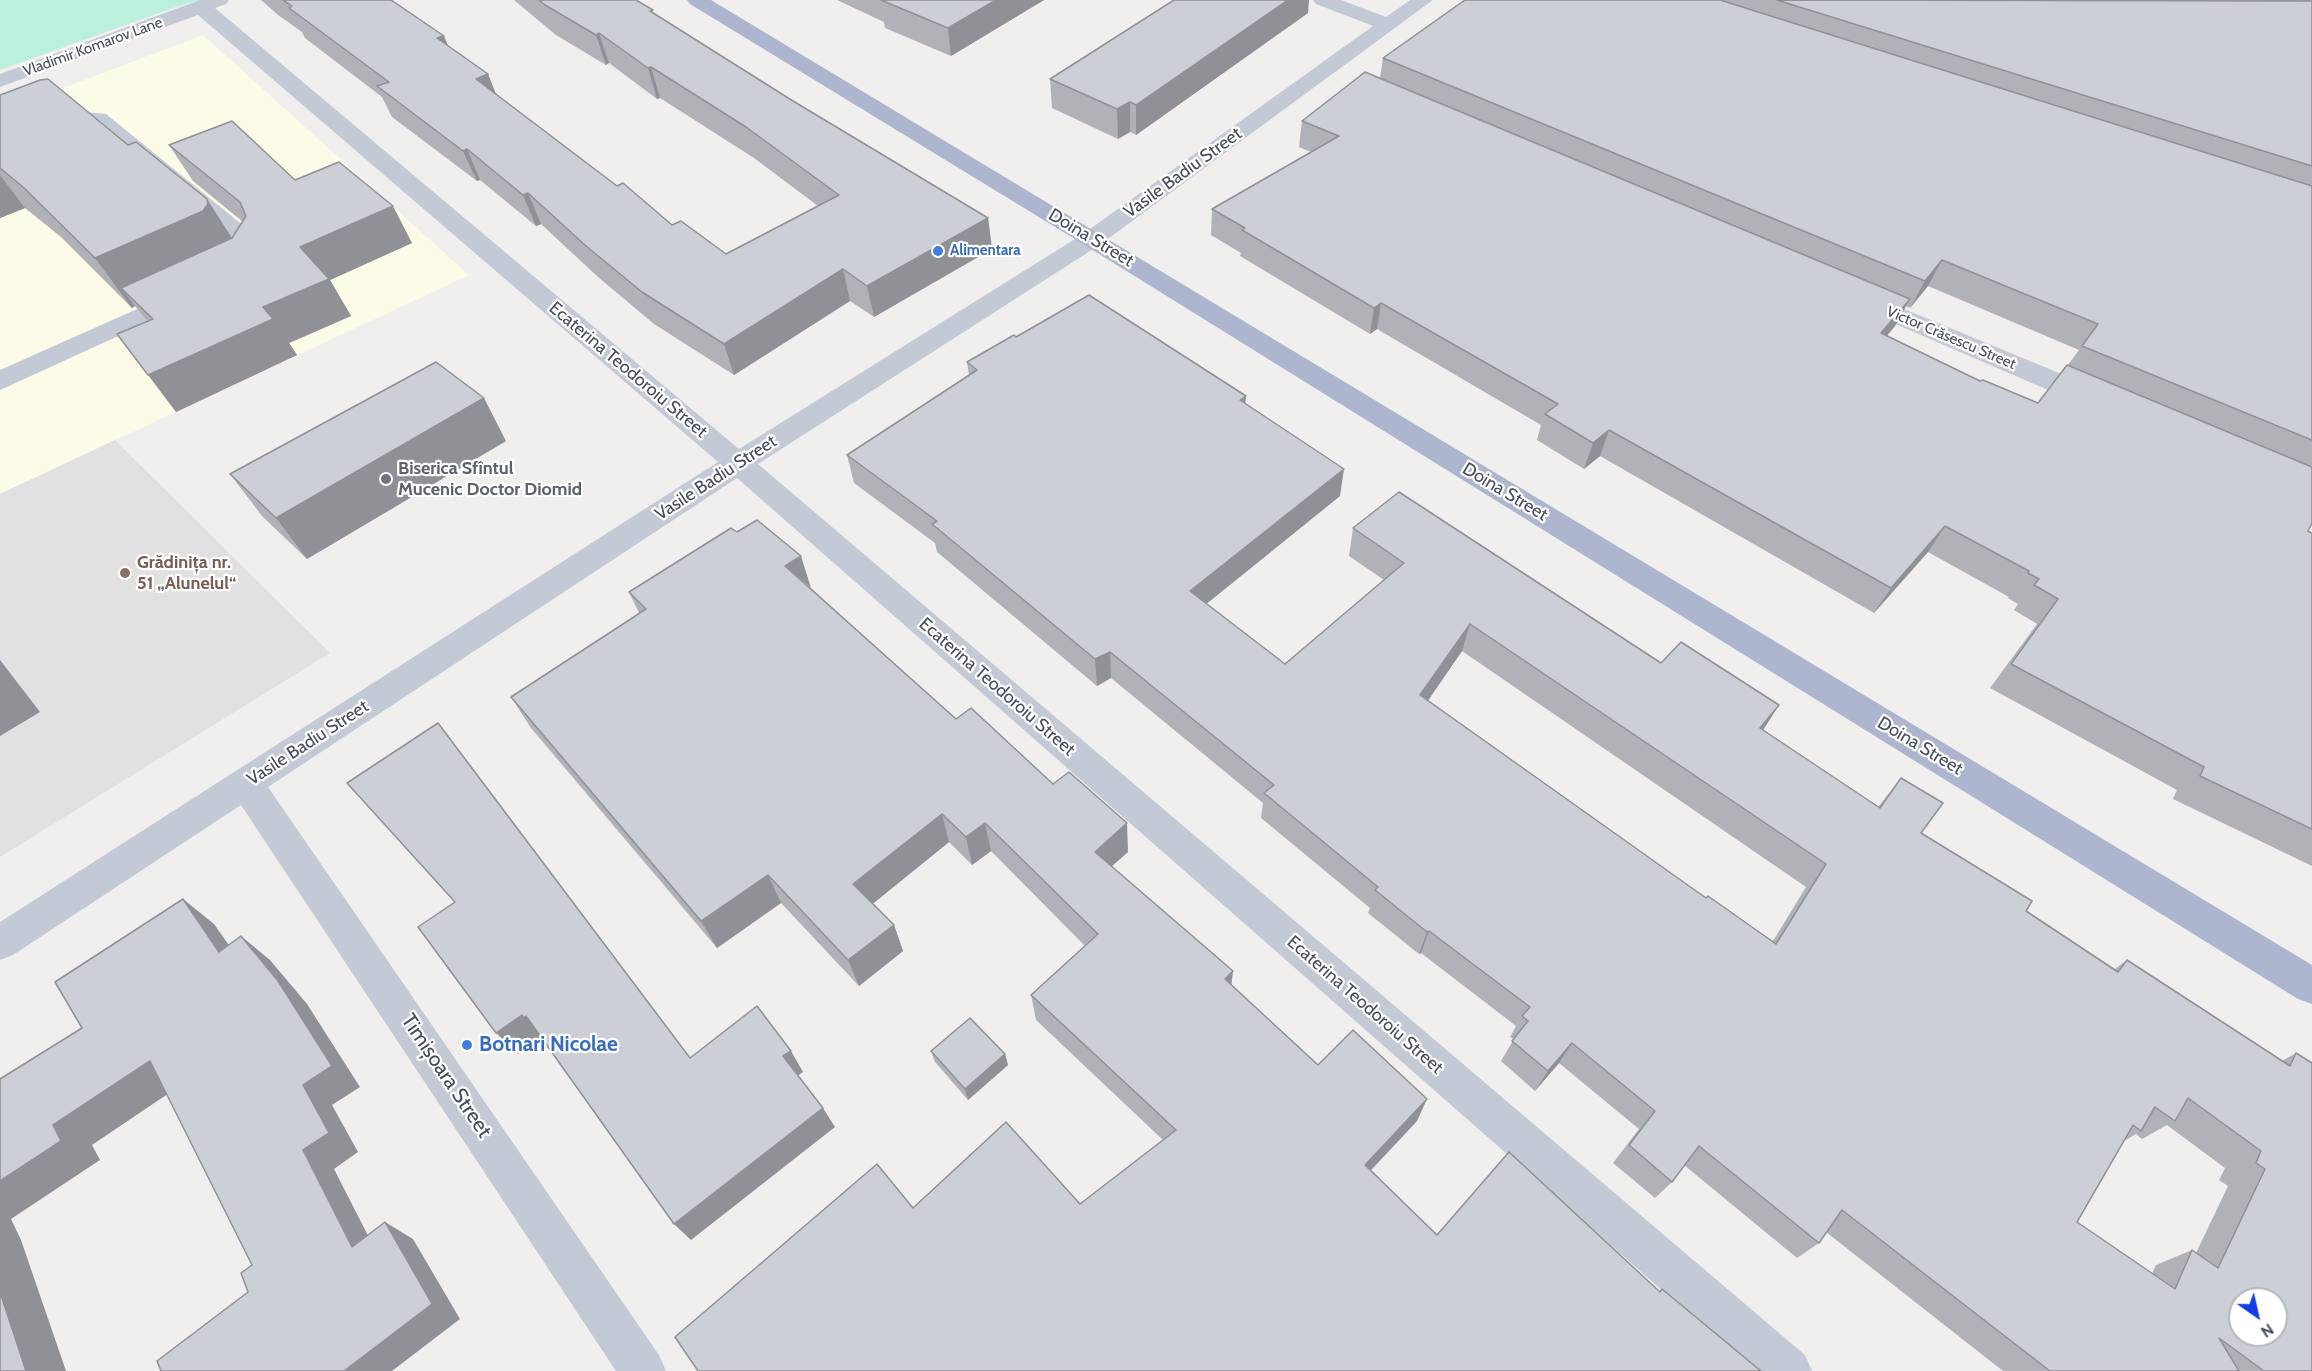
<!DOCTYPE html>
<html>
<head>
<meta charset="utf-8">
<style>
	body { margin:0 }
	#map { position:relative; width:2312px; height:1371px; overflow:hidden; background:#f1efee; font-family:Cabin,sans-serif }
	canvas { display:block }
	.north { position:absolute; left:2228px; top:1287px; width:60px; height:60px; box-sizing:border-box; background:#fff; border:2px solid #b5b7be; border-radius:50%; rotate:146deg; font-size:16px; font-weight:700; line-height:24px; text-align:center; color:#464c5c }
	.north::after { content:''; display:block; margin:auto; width:21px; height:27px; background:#133ee6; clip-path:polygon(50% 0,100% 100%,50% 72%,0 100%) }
</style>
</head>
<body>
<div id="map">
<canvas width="2312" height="1371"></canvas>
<div class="north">N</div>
</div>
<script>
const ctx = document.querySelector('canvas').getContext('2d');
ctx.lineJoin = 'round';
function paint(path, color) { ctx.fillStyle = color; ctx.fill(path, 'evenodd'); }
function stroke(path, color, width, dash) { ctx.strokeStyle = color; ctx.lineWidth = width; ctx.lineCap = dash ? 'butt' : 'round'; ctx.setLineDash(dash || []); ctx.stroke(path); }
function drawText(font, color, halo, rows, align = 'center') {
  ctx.font = font + ' Cabin,sans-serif'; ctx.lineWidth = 4.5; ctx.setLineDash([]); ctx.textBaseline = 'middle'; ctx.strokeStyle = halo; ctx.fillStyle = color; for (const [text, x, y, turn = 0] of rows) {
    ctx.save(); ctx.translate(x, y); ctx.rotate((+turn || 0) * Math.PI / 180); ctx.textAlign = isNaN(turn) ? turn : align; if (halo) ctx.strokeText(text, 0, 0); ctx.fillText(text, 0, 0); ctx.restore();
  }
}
paint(new Path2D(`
	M203,35L469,275L0,494V112Z`), '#fcfbe7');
paint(new Path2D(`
	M115,440L330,653L0,857V494Z`), '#e2e0e0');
paint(new Path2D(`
	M0,0H200L173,8L0,70Z`), '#bbf0dc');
paint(new Path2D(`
	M200,0H229L226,4L215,8L739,449L1083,234L1373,26L1316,4L1313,0H1341L1386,17L1410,0H1433L1101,244L758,464L1805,1355L1812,1371H1754L737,478L268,787L659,1355L666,1371H616L241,805L13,955L0,960V922L718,462L198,15L0,87V74Z
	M85,112L106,114L261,240L267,254L256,271L247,274L238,271L234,266L243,254L241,248L92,125L62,128L0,149V134L40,120Z
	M182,289L191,291L195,297L191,303L0,390V370Z
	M1858,290L2105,392L2109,399L2105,406L2095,408L2085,406L1849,304L1845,298L1849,292Z`), '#c4c9d6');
paint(new Path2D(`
	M687,0H711L2312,965V1004L2298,999L1083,244L690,4Z`), '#adb6ce');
paint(new Path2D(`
	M261,0H391L449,47L488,74L496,94L617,186L672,225L726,254L818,206L754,158L660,98L657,99L609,63L606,65L556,35L514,0H636L654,14L793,101L988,218L992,249L874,317L850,301L734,375L654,324L598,277L541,224L536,226L480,180L477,181L392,117L382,97L305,38L302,32L278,15Z
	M837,0H1044L951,56L885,28L884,22Z
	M1465,0H2312V523L2308,531L2312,533V866L2173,799L2177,790L1990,688L2037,624L2014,610L2018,604L2008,598L2009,597L1928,552L1874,613L1600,456L1584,469L1537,440L1541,425L1377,329L1370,334L1240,256L1241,253L1211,235L1212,209L1311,152L1299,147L1302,121L1380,78L1383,58ZM1928,286L2079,350L2068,365L2038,403L1980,381L1887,336L1895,326L1906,306L1910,308Z
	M1308,13L1136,135L1130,132L1118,139L1052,108L1050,79Z
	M0,95L232,238L243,222L193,181L169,145L295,180L412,243L330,280L351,316L289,343L297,355L176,412L147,321L135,306L132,308L61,237L25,208L0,218Z
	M1016,337L1245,404L1340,496L1206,604L1285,664L1384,580L1349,556L1353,528L1661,663L1779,705L1763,730L1878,807L1901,778L1921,833L2026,911L2115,969L2127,960L2282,1061L2296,1053L2312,1371H2003L1826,1232L1819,1243L1797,1258L1684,1165L1672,1182L1655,1198L1613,1163L1639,1129L1559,1063L1535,1091L1501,1061L1514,1039L1510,1037L1516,1026L1421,953L1419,954L1368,913L1370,908L1261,818L1263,803L1111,678L1097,686L937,552L935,543L854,483L847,455L969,375L967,362ZM1462,651L1806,887L1773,941L1706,898L1428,700ZM2167,1125L2225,1168L2219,1180L2228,1186L2196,1253L2192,1250L2156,1265L2152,1274L2077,1222L2124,1141L2136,1134L2142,1139Z
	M506,441L307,559L262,516L230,474Z
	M811,588L956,719L1053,784L1128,852L1112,866L1231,985L1318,1065L1417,1121L1371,1170L1437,1235L1659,1291L1662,1289L1761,1371L913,1208L1080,1204L1163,1140L1036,1020L1031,995L1085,946L991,851L972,865L949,842L873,903L894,925L903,951L859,986L781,903L717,948L531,728L511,697L639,613L629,592Z
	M931,1051L1005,1054L1008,1065L968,1100L935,1062Z`), '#b0b2b8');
paint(new Path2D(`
	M996,0H1044L951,56L948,28Z
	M1288,0H1309L1308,13L1136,135V105Z
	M599,33L609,63L606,65L596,35Z
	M444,36L457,66L437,38Z
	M651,67L660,98L657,99L648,68Z
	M488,74L500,105L476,79Z
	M1130,102V132L1118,139L1117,109Z
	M467,149L480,180L477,181L463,151Z
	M0,175L25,208L0,218Z
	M528,193L541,224L536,226L523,195Z
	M207,199L239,249L121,288L135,306L132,308L95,258Z
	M393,206L412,243L330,280L351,316L289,343L297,355L176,412L148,375L263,307L300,247Z
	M988,218L992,249L874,317L867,286Z
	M1942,260L1928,286L1910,308L1925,281Z
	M843,269L850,301L734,375L724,344Z
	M1910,299L1895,326L1867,359L1881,333Z
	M1381,303L1377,329L1370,334L1374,308Z
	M1246,396L1244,424L1240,400Z
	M484,398L506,441L307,559L276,518Z
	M1609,430L1600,456L1584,469L1593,443Z
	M1344,469L1340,496L1189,618L1190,591Z
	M1945,526L1928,552L1874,613L1891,588Z
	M801,556L811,588L785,566Z
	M1470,624L1462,651L1414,721L1420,695Z
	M1110,652L1111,678L1097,686L1095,659Z
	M0,660L40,712L0,736Z
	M1779,705L1763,730L1760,728Z
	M942,814L949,842L864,911L853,884Z
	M985,823L991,851L972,865L966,837Z
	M1127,823L1128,852L1097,879L1095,852Z
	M768,875L781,903L717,948L701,921Z
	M183,899L214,924L250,975L219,952Z
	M894,925L903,951L859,986L848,960Z
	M1429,931L1421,953L1419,954L1427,932Z
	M241,936L270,960L307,1004L360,1087L332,1105L358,1152L334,1169L382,1263L352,1247L303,1150V1085Z
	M1233,971L1230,996L1225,979Z
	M522,1015L526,1016L542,1037L518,1054L496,1033Z
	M1572,1043L1559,1063L1535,1091L1548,1071Z
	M791,1051L803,1072L796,1077L783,1056Z
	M1005,1054L1008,1065L968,1100L965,1089Z
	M150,1061L184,1083L92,1145L100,1160L11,1219L21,1240L66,1371H26L0,1292V1181L53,1125Z
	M1427,1099L1417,1121L1357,1185L1365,1165Z
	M823,1108L835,1127L691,1240L674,1224Z
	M385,1222L413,1239L460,1319L392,1371H344Z`), '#909196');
const building = new Path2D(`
	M283,0H391L444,36L437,38L488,74L476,79L617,186L623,183L672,225L681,221L726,254L839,195L746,127L651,67L648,68L599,33L596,35L545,5L539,0H636L653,10L650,11L793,101L988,218L867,286L843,269L724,344L642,292L586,246L528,193L523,195L467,149L463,151L377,86L389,82L289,8L292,6Z
	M881,0H996L948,28Z
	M1174,0H1288L1136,105L1130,102L1117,109L1050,79Z
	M1465,0H1720L2312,186V440L2082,346L2098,324L1942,260L1925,281L1383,58Z
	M1777,0L2312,1V166Z
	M1365,72L1910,299L1881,333L1980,381L1983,380L2038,403L2067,365L2312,467V523L2308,531L2312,533V829L2200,776L2204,767L2011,664L2058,599L2034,585L2039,579L2028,573L2029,571L1945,526L1891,588L1609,430L1593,443L1545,414L1558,404L1381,303L1374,308L1242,230L1245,228L1212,209L1339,136L1302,121Z
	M48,79L128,145L136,142L207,199L208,204L203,211L95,258L23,187L0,168V95L40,80Z
	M232,121L295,180L339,162L393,206L300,247L329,279L263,307L273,319L148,375L117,334L153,319L121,288L232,238L246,216L240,202L169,145Z
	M1089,295L1246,396L1240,400L1344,469L1190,591L1285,664L1404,563L1353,528L1399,492L1661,663L1681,642L1779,705L1760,728L1880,808L1901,778L1943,803L1921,833L2032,901L2026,911L2118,972L2127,960L2290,1066L2296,1053L2312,1063V1371H2264L2219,1338L2239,1371H2050L1842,1210L1819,1243L1699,1146L1672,1182L1629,1145L1655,1111L1572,1043L1548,1071L1512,1041L1528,1021L1522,1016L1530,1007L1429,931L1427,932L1375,890L1378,887L1264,793L1274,785L1110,652L1095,659L932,524L937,521L847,455L977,370L967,362L1014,335L1016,337ZM1470,624L1826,864L1776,944L1708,896L1706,898L1420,695ZM2188,1098L2261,1151L2256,1163L2265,1169L2218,1268L2192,1250L2175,1289L2077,1222L2133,1125L2141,1131L2155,1107L2175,1121ZM2240,1299H2276V1335H2240Z
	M436,362L484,398L276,518L230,474Z
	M757,520L801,556L785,566L956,719L971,708L1053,784L1069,772L1127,823L1095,852L1233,971L1225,979L1318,1065L1353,1030L1427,1099L1365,1165L1437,1235L1509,1152L1660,1292L1662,1289L1761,1371H698L675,1337L877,1164L913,1208L1006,1122L1080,1204L1176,1130L1031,995L1098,934L985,823L966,837L942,814L853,884L894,925L848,960L768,875L701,921L511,697L646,609L629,592L731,528L737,532Z
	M438,723L690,1058L757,1006L791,1051L783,1056L823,1108L674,1224L526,1016L524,1018L522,1015L496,1033L418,927L455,902L347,783Z
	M183,899L219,952L241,936L278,981L332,1066L303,1085L329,1133L303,1150L352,1247L385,1222L432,1304L344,1371H161L157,1361L248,1292L241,1273L252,1265L150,1061L53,1125L61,1141L0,1181V1079L82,1028L55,982Z
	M970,1018L1005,1054L965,1089L931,1051Z
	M0,1292L26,1371H0Z`);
paint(building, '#cdcfd6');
stroke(building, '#909196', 1.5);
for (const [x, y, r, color] of [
	[938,251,6,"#3f7fe0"],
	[386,479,6,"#6b7280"],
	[125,573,6,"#8d6e63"],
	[467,1045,6,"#3f7fe0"]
]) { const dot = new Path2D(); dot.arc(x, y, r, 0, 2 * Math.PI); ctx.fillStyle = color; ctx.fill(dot); stroke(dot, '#fff', 2); }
drawText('15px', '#464c5c', '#fff', [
	["Vladimir Komarov Lane",93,47,-20],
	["Victor Crăsescu Street",1951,338,23]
]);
drawText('bold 15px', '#366cbe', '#fff', [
	["Alimentara",950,251]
], 'left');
drawText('18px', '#464c5c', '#fff', [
	["Vasile Badiu Street",1183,173,-36],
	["Doina Street",1091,238,31],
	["Ecaterina Teodoroiu Street",628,370,40],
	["Vasile Badiu Street",716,478,-33],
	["Doina Street",1505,492,31],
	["Ecaterina Teodoroiu Street",997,687,41],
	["Vasile Badiu Street",308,743,-33],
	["Doina Street",1920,746,31],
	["Ecaterina Teodoroiu Street",1365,1005,41]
]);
drawText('bold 18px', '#5b616d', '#fff', [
	["Biserica Sfîntul",398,469],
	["Mucenic Doctor Diomid",398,490]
], 'left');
drawText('bold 18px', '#785e54', '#fff', [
	["Grădinița nr.",137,563],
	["51 „Alunelul“",137,584]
], 'left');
drawText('bold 21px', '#366cbe', '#fff', [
	["Botnari Nicolae",479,1045]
], 'left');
drawText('21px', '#464c5c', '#fff', [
	["Timișoara Street",446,1076,56]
]);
</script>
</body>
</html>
